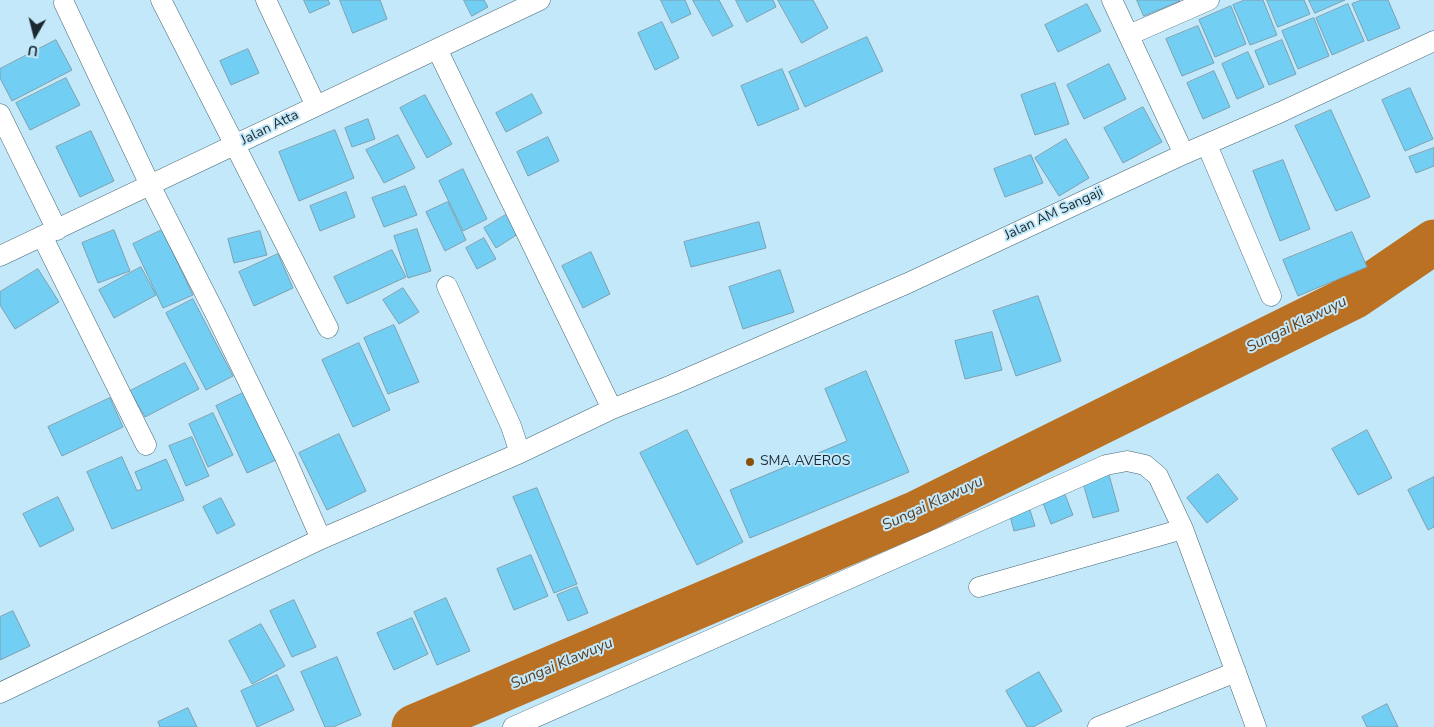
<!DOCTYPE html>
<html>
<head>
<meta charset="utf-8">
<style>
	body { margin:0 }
	#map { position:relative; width:1434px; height:727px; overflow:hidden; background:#c3e8f9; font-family:"Nunito Sans",sans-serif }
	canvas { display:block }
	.north { position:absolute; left:10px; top:10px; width:50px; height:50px; -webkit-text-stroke:4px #c3e8f9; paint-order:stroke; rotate:188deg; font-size:14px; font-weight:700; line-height:20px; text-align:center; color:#1b2930 }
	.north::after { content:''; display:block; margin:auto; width:18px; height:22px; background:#1b2930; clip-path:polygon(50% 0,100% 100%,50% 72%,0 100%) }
</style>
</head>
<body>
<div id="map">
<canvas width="1434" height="727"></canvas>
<div class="north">U</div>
</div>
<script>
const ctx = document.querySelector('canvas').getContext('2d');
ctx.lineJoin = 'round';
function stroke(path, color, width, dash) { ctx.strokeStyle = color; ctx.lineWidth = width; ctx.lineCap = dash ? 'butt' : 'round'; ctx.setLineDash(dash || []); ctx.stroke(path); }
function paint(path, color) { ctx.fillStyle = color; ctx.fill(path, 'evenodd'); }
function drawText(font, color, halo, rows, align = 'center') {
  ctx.font = font + ' "Nunito Sans",sans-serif'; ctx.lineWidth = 4; ctx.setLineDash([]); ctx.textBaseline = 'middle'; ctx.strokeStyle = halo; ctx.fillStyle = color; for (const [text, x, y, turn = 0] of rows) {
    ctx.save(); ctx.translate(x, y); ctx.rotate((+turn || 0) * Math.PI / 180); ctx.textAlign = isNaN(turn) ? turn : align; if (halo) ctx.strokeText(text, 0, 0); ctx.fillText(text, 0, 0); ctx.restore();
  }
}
stroke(new Path2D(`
	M414,727L917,513L1355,296L1434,242`), '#ba7123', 45);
const building = new Path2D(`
	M304,0H328L330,4L310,13Z
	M340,0H380L387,19L353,33Z
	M464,0H484L488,7L472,16Z
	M661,0H685L691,14L672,23Z
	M693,0H719L733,26L713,36Z
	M736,0H773L776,7L747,22Z
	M778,0H813L828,28L802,43Z
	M1137,0H1179L1180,1L1144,16Z
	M1245,0H1263L1277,35L1250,45L1233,5Z
	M1267,0H1304L1310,14L1278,27Z
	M1309,0H1345L1315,13Z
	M1362,0H1388L1400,28L1368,41L1352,4Z
	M1087,4L1101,31L1058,52L1045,25Z
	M1348,4L1364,41L1332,55L1316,18Z
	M1231,6L1246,44L1215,57L1199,20Z
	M1314,18L1329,56L1298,69L1282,31Z
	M662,22L679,58L655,70L638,33Z
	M1198,26L1214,63L1182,76L1166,39Z
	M867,37L883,71L805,107L789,72Z
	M56,40L72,70L12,101L0,78V69Z
	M1282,40L1296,74L1269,85L1255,51Z
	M248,49L259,73L231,85L220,61Z
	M1248,52L1264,87L1237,99L1222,64Z
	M1109,64L1126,99L1084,119L1067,85Z
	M782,69L799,109L758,126L741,86Z
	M1214,71L1230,107L1203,119L1187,83Z
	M66,78L80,105L30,130L16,103Z
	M1055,83L1069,124L1035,135L1021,95Z
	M1410,88L1433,139L1405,151L1382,100Z
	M532,94L542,113L506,132L496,113Z
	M425,95L452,144L427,158L400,108Z
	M1143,107L1162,142L1123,163L1104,128Z
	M1331,110L1370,197L1336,211L1295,126Z
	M368,119L375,139L352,147L345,128Z
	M335,130L354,178L299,201L279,152Z
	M91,131L114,181L80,197L56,147Z
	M398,135L415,168L384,183L366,150Z
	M548,137L559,161L528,176L517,152Z
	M1066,139L1089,178L1059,196L1035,158Z
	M1434,148V166L1416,173L1409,157Z
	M1031,155L1043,183L1005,197L994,169Z
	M1283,160L1310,229L1280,241L1253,171Z
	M463,169L487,219L463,231L439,181Z
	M405,186L417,215L384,227L372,198Z
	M346,192L355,217L320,231L310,206Z
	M448,202L466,240L445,251L426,212Z
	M509,213L521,232L496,248L484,228Z
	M759,222L766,248L691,267L684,242Z
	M417,229L431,271L408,278L394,236Z
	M114,230L130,271L98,283L82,243Z
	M162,230L193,295L163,308L133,244Z
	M260,231L267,255L234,263L228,239Z
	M1352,232L1367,267L1298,296L1283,260Z
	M484,238L496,259L477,269L466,248Z
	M392,250L406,277L347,304L334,277Z
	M591,252L610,294L583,308L562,266Z
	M278,254L293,288L254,306L239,272Z
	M141,267L156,295L114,318L99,290Z
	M38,269L59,302L15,329L0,305V292Z
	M780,270L794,312L743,329L729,287Z
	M403,288L419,312L399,324L383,300Z
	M1038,296L1061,361L1016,376L993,311Z
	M193,299L233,376L206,390L166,313Z
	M394,325L419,382L388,394L364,338Z
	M992,332L1002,370L965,379L955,341Z
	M359,343L390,410L353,427L322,360Z
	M185,363L199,389L145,417L130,391Z
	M866,371L909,472L750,538L730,490L847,441L825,389Z
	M247,391L278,459L247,473L216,406Z
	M110,398L123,427L62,456L48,427Z
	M213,413L233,455L208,467L189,424Z
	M687,430L743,542L697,565L640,453Z
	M1367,430L1392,478L1358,495L1332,449Z
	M339,434L366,491L327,510L299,453Z
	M192,437L209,476L186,486L169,446Z
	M122,457L137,491L142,489L135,472L166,459L184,500L112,529L87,472Z
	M1218,474L1238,499L1207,523L1187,498Z
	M1109,475L1119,511L1093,518L1083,483Z
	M1434,477V527L1428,530L1408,490Z
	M1062,487L1073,515L1051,524L1040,495Z
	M537,488L577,584L554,593L513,497Z
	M58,497L74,530L40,547L23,514Z
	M221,498L235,525L217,534L203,507Z
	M1029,507L1035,526L1014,531L1009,512Z
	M531,555L548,596L514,610L497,569Z
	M577,587L588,613L568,621L557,595Z
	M446,598L470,651L437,665L414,612Z
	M294,600L316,647L292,657L270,611Z
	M13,611L30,646L0,660V617Z
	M412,618L428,654L394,670L377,633Z
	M261,624L285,666L252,684L229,641Z
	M337,657L361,715L333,727H325L301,672Z
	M1039,672L1062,711L1033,727H1027L1006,691Z
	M277,675L294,710L257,727L241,691Z
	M1387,704L1398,727H1367L1362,717Z
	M188,708L197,727H160L158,722Z`);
paint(building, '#72cef3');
stroke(building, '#7da0b0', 1);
const street = new Path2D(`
	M161,0L328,328
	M266,0L316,106
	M1112,0L1184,154
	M64,3L150,185L216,315L285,457L321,539
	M1129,35L1209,0
	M437,49L612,409
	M0,114L57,230
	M1207,145L1271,296
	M42,236L146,445
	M0,256L540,0
	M447,286L511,426L520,453L612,409L672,385L908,283L1184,154L1281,112L1434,41
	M979,587L1183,529
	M0,693L321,539L520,453
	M513,727L1106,465L1127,461L1145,465L1158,476L1183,529L1256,727
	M1098,727L1236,672`);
stroke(street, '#446674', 21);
stroke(street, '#fff', 20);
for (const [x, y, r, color] of [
	[750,462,5,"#8b500c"]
]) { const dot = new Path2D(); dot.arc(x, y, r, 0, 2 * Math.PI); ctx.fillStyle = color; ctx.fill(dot); stroke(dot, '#c3e8f9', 2); }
drawText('14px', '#1b2930', '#c3e8f9', [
	["Jalan Atta",270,128,-26],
	["Jalan AM Sangaji",1054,214,-25]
]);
drawText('14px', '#1b2930', '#c3e8f9', [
	["SMA AVEROS",760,462]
], 'left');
drawText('italic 15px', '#5c3b1d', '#c3e8f9', [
	["Sungai Klawuyu",1297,325,-26],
	["Sungai Klawuyu",933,504,-25],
	["Sungai Klawuyu",562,664,-23]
]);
</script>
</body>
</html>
